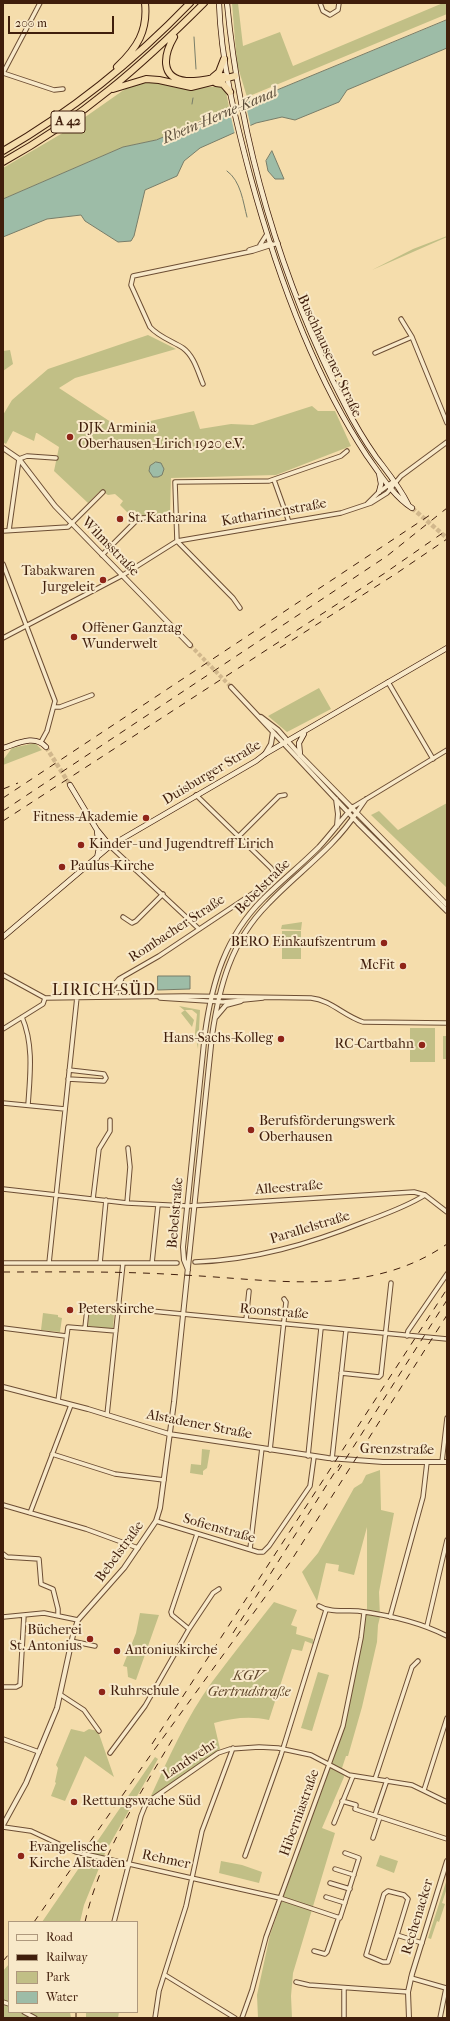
<!DOCTYPE html>
<html>
<head>
<meta charset="utf-8">
<style>
	body { margin:0 }
	#map { position:relative; width:450px; height:2021px; overflow:hidden; background:#f5ddac; font-family:"IM FELL French Canon",serif }
	canvas { display:block }
	.frame { position:absolute; inset:0; border:4px solid #401e0c; pointer-events:none }
	.legend { position:absolute; left:8px; top:1921px; width:130px; height:92px; box-sizing:border-box; background:#f8e9c9; border:1px solid #ae987d; margin:0; padding:5px 7px; list-style:none; font-size:12px; color:#401e0c }
	.legend li { display:flex; align-items:center; gap:8px; height:20px }
	.legend b { width:20px; border:1px solid #ae987d }
	.scale { position:absolute; left:8px; top:16px; width:106px; height:18px; box-sizing:border-box; border:2px solid #401e0c; border-top:0; padding-left:5px; font-size:12px; line-height:14px; white-space:nowrap; color:#401e0c; -webkit-text-stroke:3px #f8e9c9; paint-order:stroke }
</style>
</head>
<body>
<div id="map">
<canvas width="450" height="2021"></canvas>
<div class="frame"></div>
<ul class="legend">
<li><b style="height:5px;background:#f8e9c9"></b>Road</li>
<li><b style="height:5px;background:#401e0c"></b>Railway</li>
<li><b style="height:11px;background:#c1bf86"></b>Park</li>
<li><b style="height:11px;background:#9dbca7"></b>Water</li>
</ul>
<div class="scale">200 m</div>
</div>
<script>
const ctx = document.querySelector('canvas').getContext('2d');
ctx.lineJoin = 'round';
function paint(path, color) { ctx.fillStyle = color; ctx.fill(path, 'evenodd'); }
function stroke(path, color, width, dash) { ctx.strokeStyle = color; ctx.lineWidth = width; ctx.lineCap = dash ? 'butt' : 'round'; ctx.setLineDash(dash || []); ctx.stroke(path); }
function drawText(font, color, halo, rows, align = 'center') {
  ctx.font = font + ' "IM FELL French Canon",serif'; ctx.lineWidth = 4; ctx.setLineDash([]); ctx.textBaseline = 'middle'; ctx.strokeStyle = halo; ctx.fillStyle = color; for (const [text, x, y, turn = 0] of rows) {
    ctx.save(); ctx.translate(x, y); ctx.rotate((+turn || 0) * Math.PI / 180); ctx.textAlign = isNaN(turn) ? turn : align; if (halo) ctx.strokeText(text, 0, 0); ctx.fillText(text, 0, 0); ctx.restore();
  }
}
paint(new Path2D(`
	M232,3H238L243,46L280,32L293,66L443,3H447V14L247,97L237,64Z
	M153,81L183,89L222,86L226,92L229,107L156,140L123,147L3,199V168L61,134L128,87Z
	M447,236V237L372,270L413,249Z
	M148,335L176,349L75,378L59,388L120,428L194,411L200,429L231,424L253,425L312,406L318,411H335L351,446L276,475L171,478L170,515L139,516L134,519L120,505L123,501L115,494L108,495L103,492H99L88,503L54,471L59,447L37,433H36L34,441L13,431L6,444L3,442V415L12,400L48,369Z
	M10,350L13,364L3,371V351Z
	M319,688L331,709L287,732L268,716Z
	M35,743L42,750L3,765V760L12,748Z
	M447,803V888L371,815L379,811L398,830Z
	M302,922L301,930L281,929L282,925Z
	M282,931H301V959H282Z
	M179,1006L200,1010L198,1049L195,1033L197,1014L192,1010H184Z
	M185,1010L194,1020L192,1027L181,1013Z
	M410,1028H435V1062H410Z
	M443,1036H447V1059H443Z
	M89,1311L114,1314L113,1329L88,1326Z
	M43,1313L58,1315V1317L62,1318L60,1332L41,1330Z
	M202,1449L210,1450L207,1468L203,1471V1475L190,1473L191,1464L201,1465Z
	M380,1470L381,1510L394,1513L379,1592L380,1617L378,1625L377,1642L362,1707L348,1756H346L342,1768L344,1777L322,1828L335,1833L293,1973L291,1996L292,2018H258L257,1995L270,1935L340,1734L361,1638L364,1613H367V1527L354,1575L338,1571L339,1565L326,1563L317,1601L302,1572L318,1553L354,1488L362,1483L366,1475Z
	M274,1602L297,1610L291,1625L297,1627L296,1634L313,1639V1644L305,1641L302,1651L292,1649L269,1720C250,1716 233,1718 214,1723L220,1749L150,1798C168,1759 186,1718 212,1682C232,1655 253,1629 274,1602Z
	M140,1613L159,1615L136,1680L128,1677L127,1667L123,1666L136,1633Z
	M318,1672L329,1675L312,1731L301,1728Z
	M71,1729L84,1732L89,1729L98,1731L114,1777L85,1756L65,1801L51,1796L56,1783L55,1782L58,1768L56,1765Z
	M155,1757L158,1759L106,1851L84,1905L80,1922H42Z
	M380,1855L398,1861L394,1873L376,1866Z
	M221,1861L242,1865L262,1872L259,1883L219,1873Z
	M447,1879V1888L442,1903L445,1904L439,1922L437,1921L431,1939L428,1938Z
	M9,1964V2012H70L71,2018H3V1971Z
	M86,2012H119L118,2018H86Z`), '#c1bf86');
const water = new Path2D(`
	M447,20V48L347,90L339,102L295,120L282,117L256,123L200,148L184,161L177,176L145,190L134,236L131,241L118,242L85,221L81,215L47,219L3,237V199L123,147L156,140Z
	M272,151L284,179H275L268,171L266,161Z
	M156,462L161,463L164,469L162,475L158,477H153L149,471L150,466Z
	M158,976H190V989L158,990Z`);
paint(water, '#9dbca7');
stroke(water, '#787d69', 1);
paint(new Path2D(`
	M245,101L251,128L235,135L229,108Z`), '#f5ddac');
stroke(new Path2D(`
	M194,37L196,69
	M192,104L193,98
	M227,171C241,181 243,202 247,217`), '#787d69', 1);
stroke(new Path2D(`
	M190,645L231,687`), '#d1b78c', 4, [4, 2]);
stroke(new Path2D(`
	M412,508L447,538
	M46,747L70,785`), '#d1b78c', 4.5, [4.5, 2]);
const minor = new Path2D(`
	M320,3L323,11L330,15L338,10L339,3
	M3,73L40,3
	M3,73L54,90L63,89
	M260,245L267,234
	M249,250L271,243
	M401,319L412,337
	M375,353L412,337L447,423
	M203,384C198,372 194,356 183,348C172,341 159,337 150,327L131,285L133,276L253,251L278,243
	M274,480L289,522
	M367,504L379,492L394,481
	M9,530L19,459L27,456L56,458
	M3,531L68,527L103,492
	M102,555L139,518L175,517
	M3,564L55,701L47,731L41,742
	M240,608L233,598L177,541L175,482L269,481L341,456L347,451
	M3,638L123,575L177,541L341,513L371,503L387,493L401,476L447,442
	M388,682L433,759
	M54,707H60L92,695
	M353,807L447,750
	M357,812L366,799
	M238,837L279,796L285,795
	M110,846L199,929
	M123,917L132,923L136,921L163,894
	M3,975L45,998L184,996L311,998C331,1000 344,1016 363,1022L447,1023
	M119,984L121,991L127,996
	M110,997L113,986L119,979L159,956L270,882L274,877V872L271,868L196,795
	M115,997L122,978
	M160,998L223,1002L263,998
	M22,1017C34,1045 30,1076 28,1105
	M3,1029L43,1004L45,998
	M68,1079L104,1081L106,1078L104,1074L69,1070
	M3,1103L65,1109
	M3,1189L127,1203L188,1206L414,1192L425,1195L447,1212
	M93,1199L99,1149L110,1131V1120
	M127,1203L130,1167L128,1148
	M195,1262C254,1260 309,1244 364,1222C385,1214 406,1207 425,1195
	M3,1263H177
	M49,1263L77,997
	M100,1263L106,1200
	M152,1263L158,1205
	M119,1308L447,1339
	M246,1320L249,1291
	M3,1328L66,1336
	M85,1328L87,1309L95,1310
	M407,1336L408,1331L447,1274
	M341,1373L379,1377L381,1375L391,1283
	M58,1401L68,1327L116,1331
	M107,1415L123,1263
	M270,1450L286,1302L284,1299
	M52,1454L115,1474L164,1480
	M308,1456L321,1328
	M332,1459L346,1330
	M442,1462L447,1418
	M3,1505L86,1529L138,1548
	M30,1513L71,1405
	M156,1521L258,1552H263L269,1546L310,1486L314,1457
	M250,1549L262,1448
	M3,1554L7,1557L39,1559L41,1584L53,1589L58,1609V1616
	M319,1606C330,1613 345,1610 358,1611C388,1615 420,1622 447,1636
	M3,1617L44,1613L78,1620
	M390,1617L423,1497L427,1462
	M427,1626L447,1540
	M189,1629L172,1615L171,1612L197,1534
	M71,1641L95,1646
	M4,1687H16L20,1685L24,1615
	M61,1695L84,1710L99,1731
	M3,1739L39,1752
	M110,1753L145,1706L189,1629L213,1593L219,1589
	M375,1779L412,1667L418,1661
	M424,1790L447,1718
	M342,1801L356,1805L355,1809L447,1839
	M375,1815L387,1780
	M334,1823L353,1776
	M3,1827L31,1831L76,1852L280,1898L340,1918L359,1858L345,1853
	M373,1838L380,1817
	M245,1856L281,1755L326,1610
	M335,1869L354,1875
	M330,1883L350,1889
	M326,1897L345,1903
	M114,1922L141,1816L145,1806L152,1799L218,1753L230,1749L259,1747L278,1748L311,1755L349,1775L412,1785L447,1802
	M397,1935L388,1962H383L366,1955L384,1894L388,1891L404,1895L408,1899L397,1935L422,1943
	M314,1951L325,1954L327,1952L339,1917
	M165,1975L235,2018
	M411,1978L446,1988L440,2018
	M296,1982L309,1985L408,1992
	M3,2002L9,2004
	M24,2012L35,2018
	M155,2018L159,1991L186,1906L202,1831L233,1748
	M242,2018L252,1990L266,1937L343,1726L361,1638L364,1613
	M344,2018V1988`);
const tertiary = new Path2D(`
	M3,448L19,459L55,506L190,645
	M231,687L358,823L447,911
	M261,717L278,730L300,755L447,905
	M265,754L271,744L273,732
	M336,799L338,814L337,826
	M215,1018L226,1005L241,1001
	M188,1270L184,1260L183,1247L205,1033C212,982 225,937 263,899C281,881 301,865 319,847C331,834 341,820 353,807
	M3,1387L88,1409L169,1434L328,1458L383,1462H447
	M3,1825L26,1783L57,1708L73,1635L78,1620L124,1568L156,1521L160,1508L174,1402L212,1036C219,987 231,941 268,904C297,873 333,849 357,812
	M409,2018L408,1992L412,1974L447,1861`);
const secondary = new Path2D(`
	M219,3C221,62 235,118 250,175C276,271 312,373 367,456C380,474 393,496 412,508
	M227,3C240,141 281,282 345,405C354,423 364,440 376,457C388,473 399,486 408,504
	M379,492L381,484L379,473
	M3,748C17,744 34,734 46,747
	M300,755L299,743L304,734
	M70,785L97,830L110,846
	M97,858L99,848L97,831
	M3,937L110,846L256,761L265,754L447,648`);
const motorway = new Path2D(`
	M174,37C164,54 159,78 186,81C198,82 212,78 224,76
	M117,67C137,48 148,31 145,3
	M213,77L219,72L224,59
	M216,83L223,84L230,92
	M113,89L146,79L159,80L191,87L235,76
	M3,151C72,111 135,60 190,3
	M3,162C82,118 141,66 204,3`);
stroke(minor, '#6d4e34', 5.5);
stroke(tertiary, '#6d4e34', 6);
stroke(secondary, '#401e0c', 6);
stroke(motorway, '#401e0c', 8);
stroke(minor, '#f8e9c9', 3.5);
stroke(tertiary, '#f8e9c9', 4);
stroke(secondary, '#f8e9c9', 4.5);
stroke(motorway, '#f5ddac', 6);
stroke(new Path2D(`
	M280,648L397,573L447,539
	M3,789L18,783
	M3,798L433,513
	M3,811L387,556L447,508
	M3,821L385,573L447,530
	M3,1272C63,1272 122,1271 182,1275C272,1279 368,1299 447,1244
	M338,1471L447,1300
	M233,1633L340,1464
	M152,1744L447,1289
	M34,1922L152,1753L289,1564L447,1315
	M85,1922C100,1855 140,1794 175,1735
	M3,1961L9,1954
	M76,2012V2018`), '#401e0c', 1, [7, 7]);
for (const [x, y, r, color] of [
	[70,437,4,"#8f2418"],
	[120,519,4,"#8f2418"],
	[103,580,4,"#8f2418"],
	[74,637,4,"#8f2418"],
	[146,818,4,"#8f2418"],
	[81,845,4,"#8f2418"],
	[62,867,4,"#8f2418"],
	[384,943,4,"#8f2418"],
	[403,966,4,"#8f2418"],
	[281,1039,4,"#8f2418"],
	[422,1045,4,"#8f2418"],
	[251,1130,4,"#8f2418"],
	[70,1310,4,"#8f2418"],
	[90,1639,4,"#8f2418"],
	[117,1651,4,"#8f2418"],
	[102,1692,4,"#8f2418"],
	[74,1802,4,"#8f2418"],
	[21,1856,4,"#8f2418"]
]) { const dot = new Path2D(); dot.arc(x, y, r, 0, 2 * Math.PI); ctx.fillStyle = color; ctx.fill(dot); stroke(dot, '#f8e9c9', 1.5); }
for (const [x, y, w] of [
	[68,122,34]
]) { const box = new Path2D(); box.roundRect(x - w / 2, y - 11, w, 22, 3); ctx.fillStyle = '#f8e9c9'; ctx.fill(box); stroke(box, '#401e0c', 1); }
drawText('bold 13px', '#401e0c', null, [
	["A 42",68,122]
]);
drawText('14px', '#401e0c', '#f8e9c9', [
	["Buschhausener Straße",329,356,65],
	["Katharinenstraße",274,513,-10],
	["Wilmsstraße",110,547,46],
	["Duisburger Straße",212,773,-31],
	["Bebelstraße",263,887,-45],
	["Rombacher Straße",177,929,-33],
	["Alleestraße",289,1188,-4],
	["Bebelstraße",176,1213,-85],
	["Parallelstraße",310,1228,-17],
	["Roonstraße",274,1312,5],
	["Alstadener Straße",199,1425,11],
	["Grenzstraße",397,1450,1],
	["Sofienstraße",219,1529,16],
	["Bebelstraße",120,1552,-54],
	["Landwehr",190,1760,-33],
	["Hiberniastraße",300,1813,-70],
	["Rehmer",166,1860,12],
	["Rechenacker",418,1917,-73]
]);
drawText('14px', '#401e0c', '#f8e9c9', [
	["DJK Arminia",78,429],
	["Oberhausen-Lirich 1920 e.V.",78,445],
	["St. Katharina",128,519],
	["Tabakwaren",95,572,"right"],
	["Jurgeleit",95,588,"right"],
	["Offener Ganztag",82,629],
	["Wunderwelt",82,645],
	["Fitness-Akademie",138,818,"right"],
	["Kinder- und Jugendtreff Lirich",89,845],
	["Paulus-Kirche",70,867],
	["BERO Einkaufszentrum",376,943,"right"],
	["McFit",395,966,"right"],
	["Hans-Sachs-Kolleg",273,1039,"right"],
	["RC-Cartbahn",414,1045,"right"],
	["Berufsförderungswerk",259,1122],
	["Oberhausen",259,1138],
	["Peterskirche",78,1310],
	["Bücherei",82,1631,"right"],
	["St. Antonius",82,1647,"right"],
	["Antoniuskirche",125,1651],
	["Ruhrschule",110,1692],
	["Rettungswache Süd",82,1802],
	["Evangelische",29,1848],
	["Kirche Alstaden",29,1864]
], 'left');
drawText('italic 14px', '#60462a', '#f8e9c9', [
	["KGV",249,1677],
	["Gertrudstraße",249,1693]
]);
drawText('italic 15px', '#5c4d3a', '#f8e9c9', [
	["Rhein-Herne-Kanal",220,116,-23]
]);
ctx.letterSpacing = '1px';
drawText('16px', '#401e0c', '#f8e9c9', [
	["LIRICH-SÜD",104,991]
]);
ctx.letterSpacing = '0px';
</script>
</body>
</html>
